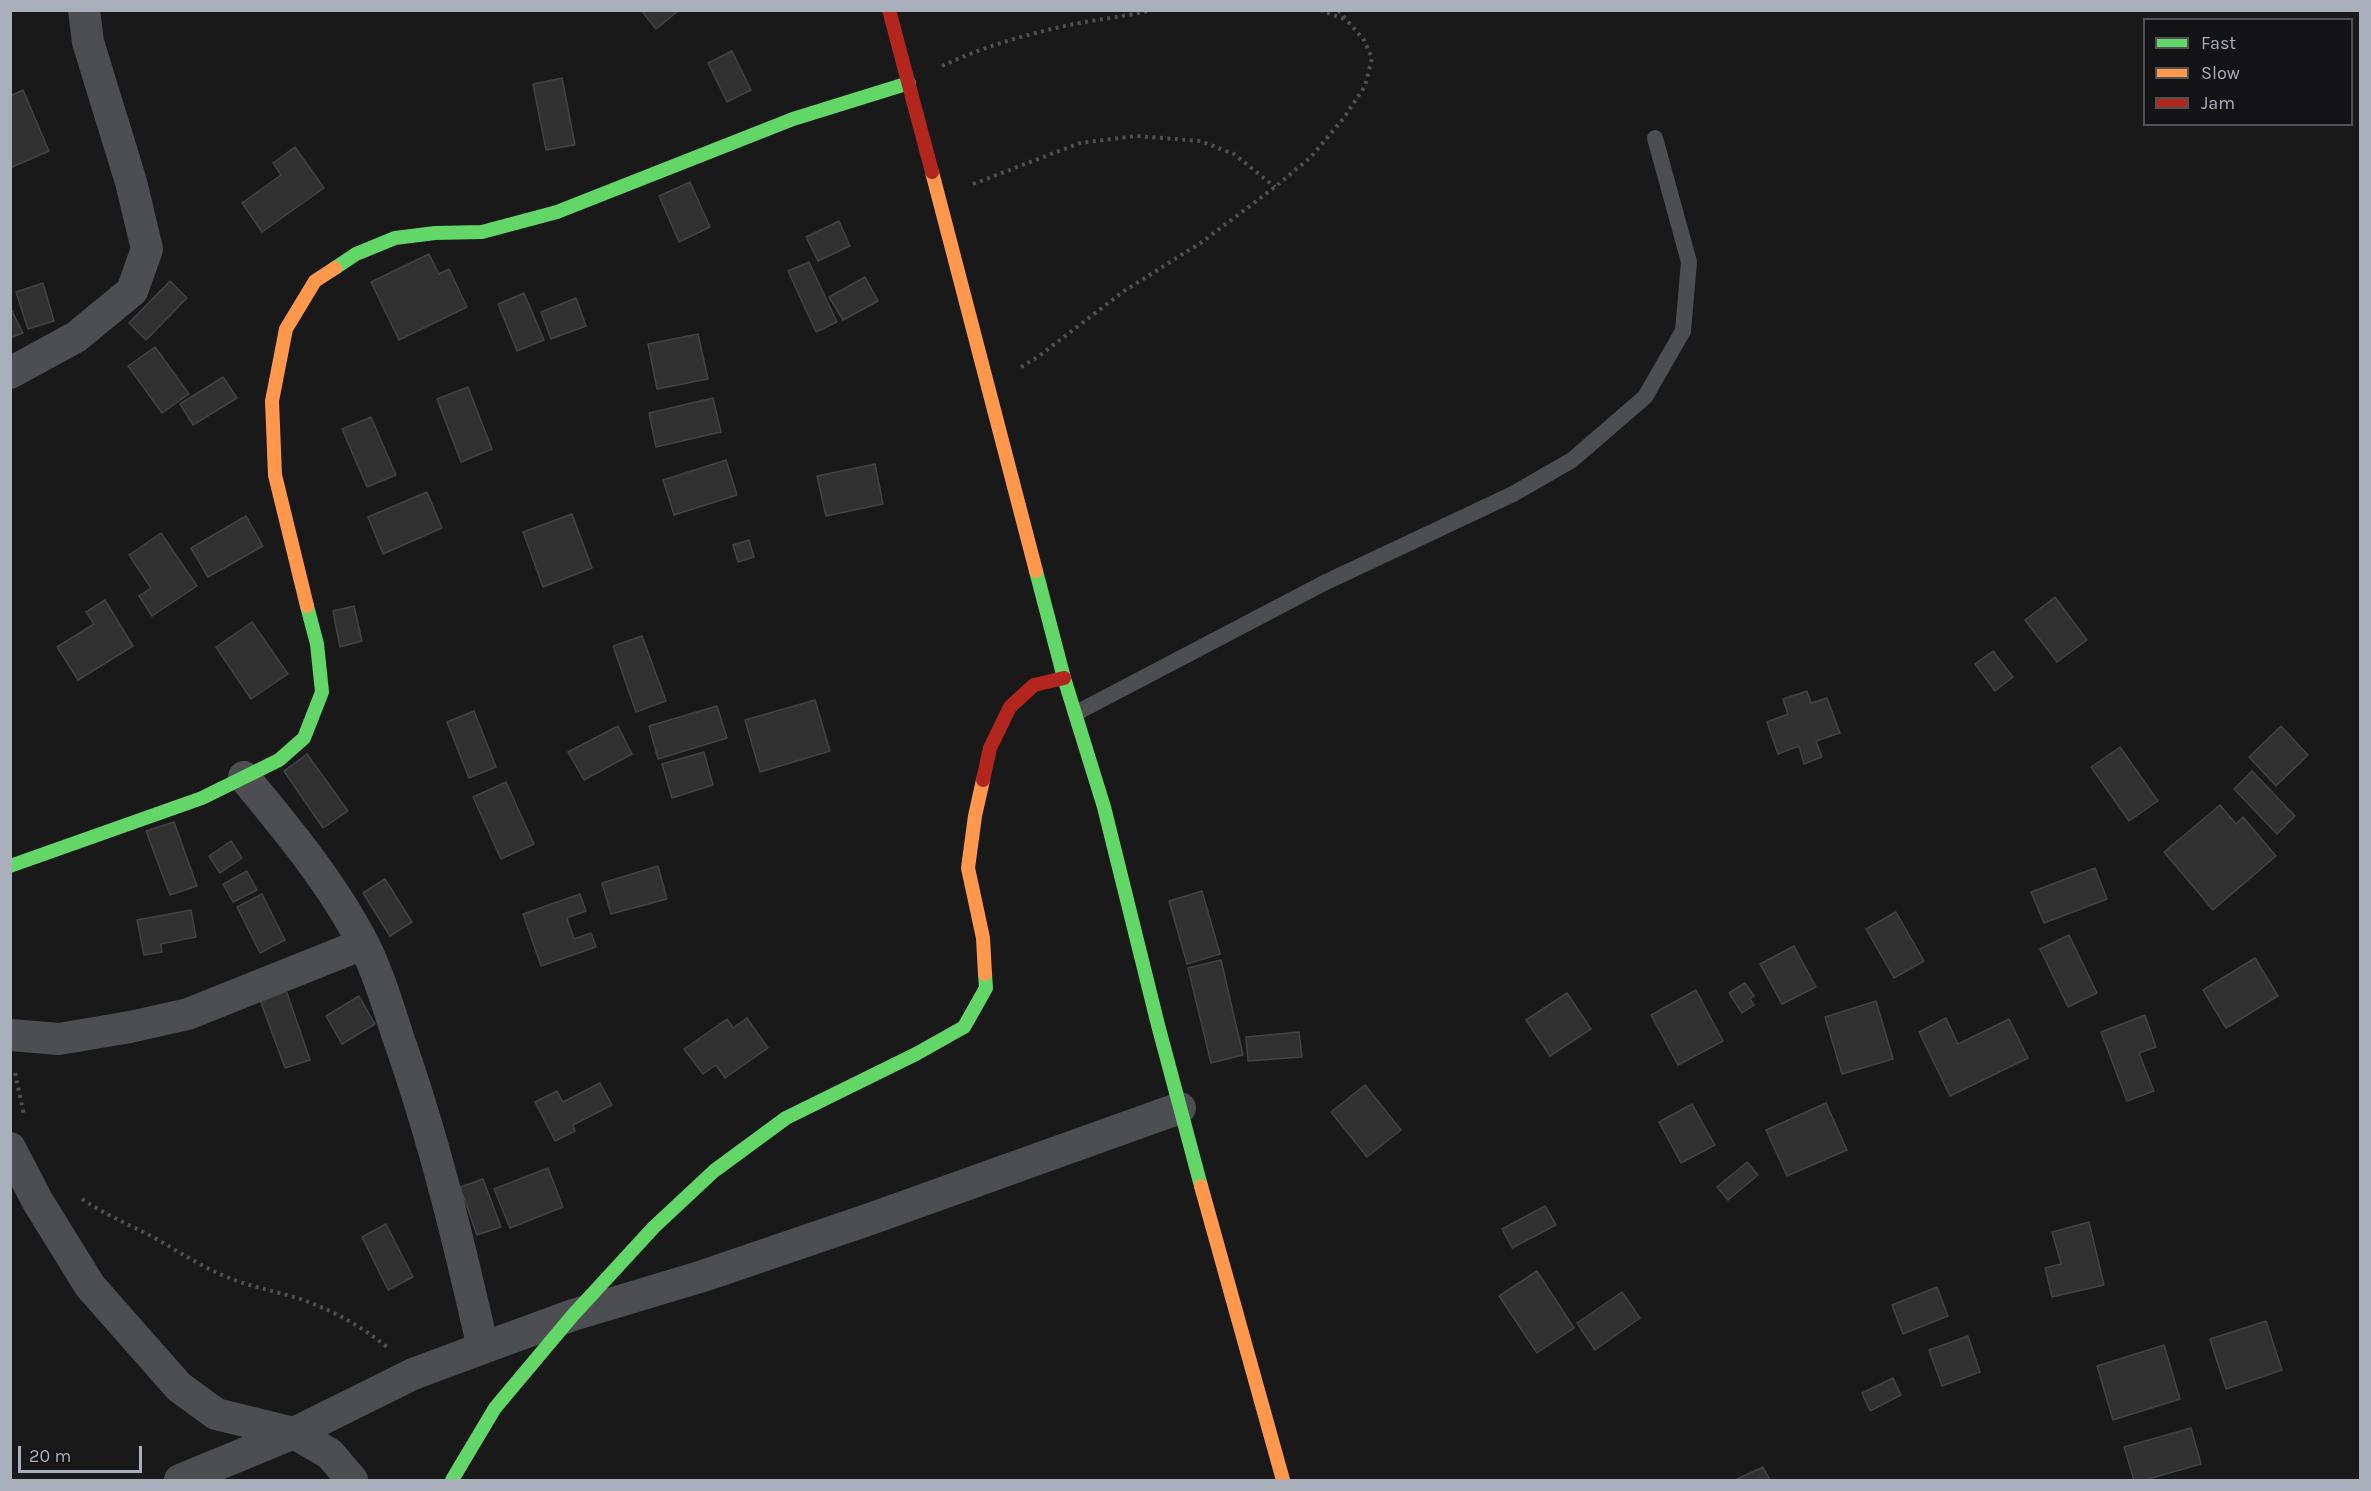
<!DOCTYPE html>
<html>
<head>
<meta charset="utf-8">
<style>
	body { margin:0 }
	#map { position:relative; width:2371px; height:1491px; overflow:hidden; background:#191919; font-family:Karla,sans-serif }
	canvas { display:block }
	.frame { position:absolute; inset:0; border:12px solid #a9afbb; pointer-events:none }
	.legend { position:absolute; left:2143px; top:18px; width:210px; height:108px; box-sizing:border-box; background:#131315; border:2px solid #4f5157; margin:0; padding:8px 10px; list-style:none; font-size:18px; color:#a9afbb }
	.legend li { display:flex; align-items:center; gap:12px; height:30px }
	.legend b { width:30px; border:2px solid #4f5157 }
	.scale { position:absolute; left:18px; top:1446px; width:124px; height:27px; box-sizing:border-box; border:3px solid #a9afbb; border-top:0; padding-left:8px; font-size:18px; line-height:21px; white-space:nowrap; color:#a9afbb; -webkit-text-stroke:4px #131315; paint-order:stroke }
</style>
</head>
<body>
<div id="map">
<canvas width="2371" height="1491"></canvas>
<div class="frame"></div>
<ul class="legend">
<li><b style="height:8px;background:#63d668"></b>Fast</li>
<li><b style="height:8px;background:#ff974d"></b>Slow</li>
<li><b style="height:8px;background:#b3261e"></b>Jam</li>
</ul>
<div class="scale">20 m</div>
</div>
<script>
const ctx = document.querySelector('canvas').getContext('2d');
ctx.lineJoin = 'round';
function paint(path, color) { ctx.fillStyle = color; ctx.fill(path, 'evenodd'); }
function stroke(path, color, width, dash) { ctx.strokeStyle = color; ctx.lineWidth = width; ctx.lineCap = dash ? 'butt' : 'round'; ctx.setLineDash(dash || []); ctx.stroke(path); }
const building = new Path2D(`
	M641,10H678V11L656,29Z
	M732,51L751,90L727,102L708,63Z
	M562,78L575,145L546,150L533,84Z
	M23,90L49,151L10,168V96Z
	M295,147L324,188L262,232L242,203L281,175L273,163Z
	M690,182L710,227L679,242L659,196Z
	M839,221L850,246L818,261L806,237Z
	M429,254L439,274L449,269L467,307L399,340L371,282Z
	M809,262L837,322L816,332L788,271Z
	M865,277L878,301L843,320L829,297Z
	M170,281L187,298L146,340L129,323Z
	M43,283L54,321L28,329L16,292Z
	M524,293L544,340L517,351L498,304Z
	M576,298L586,326L551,339L541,312Z
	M10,307L23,333L10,338Z
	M698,334L708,379L657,389L648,344Z
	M155,347L189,394L162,413L128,366Z
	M223,377L237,398L193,425L180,404Z
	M468,387L492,449L461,462L437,399Z
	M713,398L721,432L656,447L649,413Z
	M371,417L396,475L367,487L342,429Z
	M726,460L737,495L674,515L663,480Z
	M875,464L883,504L826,516L817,476Z
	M427,492L442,528L383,554L368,517Z
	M572,514L592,568L543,587L523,532Z
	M246,516L263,546L208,577L191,548Z
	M161,533L197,586L152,616L139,596L151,588L129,555Z
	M749,540L754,557L738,562L733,545Z
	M2055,597L2087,640L2057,662L2025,620Z
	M105,600L133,646L78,680L57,647L94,624L86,612Z
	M354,606L362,641L340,647L333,611Z
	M252,622L288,674L251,699L216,647Z
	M642,636L666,701L636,712L613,646Z
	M1993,651L2013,677L1995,691L1975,664Z
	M1807,691L1811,703L1827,698L1840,733L1816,741L1822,757L1804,764L1799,746L1778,754L1767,722L1788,714L1783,699Z
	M815,700L830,751L760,772L745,720Z
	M717,706L727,738L658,759L649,726Z
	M474,711L496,767L469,778L447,722Z
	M618,726L632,754L584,780L568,752Z
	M2281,726L2308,755L2276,786L2249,757Z
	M2120,747L2158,801L2129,821L2091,767Z
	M704,752L713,785L672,798L662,764Z
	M307,754L348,811L323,828L284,771Z
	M2252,771L2295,816L2277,834L2234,789Z
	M506,782L534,844L501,859L473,797Z
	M2220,805L2236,824L2243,817L2276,856L2213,910L2164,852Z
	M174,822L197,886L170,895L146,831Z
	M231,841L242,858L220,873L209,856Z
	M658,866L667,899L611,914L602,883Z
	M2095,868L2107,899L2044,923L2031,892Z
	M247,871L257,890L233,902L223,884Z
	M385,879L412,922L390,936L363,893Z
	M1202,891L1220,954L1187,964L1169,901Z
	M262,894L285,940L260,953L237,907Z
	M580,894L586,911L567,918L574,939L591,933L596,947L541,966L523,914Z
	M191,910L196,937L161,944L162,952L144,955L137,920Z
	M1896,912L1924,961L1894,978L1866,929Z
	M2069,935L2097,993L2068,1007L2040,949Z
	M1794,946L1816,987L1782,1004L1760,964Z
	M2255,958L2278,996L2226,1028L2203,990Z
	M1221,960L1243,1055L1211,1063L1188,968Z
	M1745,983L1754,996L1750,999L1754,1005L1742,1013L1729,993Z
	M286,990L310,1060L285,1068L260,1000Z
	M1696,990L1723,1041L1678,1065L1651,1015Z
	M1567,993L1591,1029L1550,1056L1526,1020Z
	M359,996L375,1024L342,1044L326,1016Z
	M1876,1001L1893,1059L1842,1074L1825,1017Z
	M2145,1015L2156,1047L2139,1053L2154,1091L2127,1101L2101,1032Z
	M747,1018L768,1048L725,1078L716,1065L703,1074L684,1049L727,1019L733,1028Z
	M1946,1018L1958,1044L2009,1019L2028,1058L1950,1096L1919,1032Z
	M1299,1032L1302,1057L1248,1061L1246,1037Z
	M600,1083L612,1105L573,1125L575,1131L555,1141L535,1102L557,1091L563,1102Z
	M1365,1085L1401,1130L1367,1157L1331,1112Z
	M1826,1103L1847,1150L1787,1176L1766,1130Z
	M1692,1104L1715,1145L1681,1163L1659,1122Z
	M1747,1162L1758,1175L1728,1200L1717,1187Z
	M548,1168L563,1207L510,1228L494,1189Z
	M483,1179L501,1227L477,1235L460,1187Z
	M1545,1206L1556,1225L1512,1248L1502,1229Z
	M2089,1222L2104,1285L2052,1297L2045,1268L2061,1264L2052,1232Z
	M386,1224L413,1277L388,1290L362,1237Z
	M1537,1271L1574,1328L1537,1353L1499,1296Z
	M1937,1287L1948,1316L1903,1334L1892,1305Z
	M1622,1292L1640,1318L1595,1350L1577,1323Z
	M2266,1321L2282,1370L2226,1389L2210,1339Z
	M1968,1336L1980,1372L1942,1386L1929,1350Z
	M2164,1345L2180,1399L2113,1420L2097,1366Z
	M1893,1378L1901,1395L1870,1411L1862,1393Z
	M2191,1428L2201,1464L2145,1480H2134L2124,1447Z
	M1763,1467L1770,1480H1735Z`);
paint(building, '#313132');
stroke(building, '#424345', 1.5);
stroke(new Path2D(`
	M1320,10L1344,19
	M942,66C978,49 1017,37 1056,28C1088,20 1120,18 1152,10
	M973,184L1080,143L1136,136L1200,141L1234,154L1275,187
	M1021,367L1039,356L1124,291L1202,242L1275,187L1311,157L1343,119L1365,86L1372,58L1364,40L1338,10
	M15,1073L24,1115
	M82,1199C104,1214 128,1224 151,1236C178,1251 203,1268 232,1279C255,1288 280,1292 303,1300C334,1311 361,1326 387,1347`), '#4f5054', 4, [3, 4.5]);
stroke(new Path2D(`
	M1076,713L1324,583L1513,494L1572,460L1645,397L1683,331L1689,262L1655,138`), '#4d4e52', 16);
stroke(new Path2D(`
	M10,373L76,337L132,291L147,249L131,182L88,42L84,10
	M244,777C287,829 332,883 363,943C378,972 388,1006 398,1037C434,1138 459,1243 483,1348
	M10,1035L59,1039L130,1027L188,1014L363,944
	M10,1148L38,1202L90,1286L179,1387L216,1414L294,1433L330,1454L352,1480
	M180,1480L294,1433L413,1374L483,1348L573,1315L703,1276L870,1219L1180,1108`), '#4d4e52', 32);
stroke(new Path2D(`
	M335,268L356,254L395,238L435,233L482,232L557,212L793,119L909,83
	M1036,571L1064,678L1104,807L1158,1025L1201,1186
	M10,866L202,798L279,760L304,738L322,692L317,644L307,606
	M452,1480L495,1408L573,1315L654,1227L714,1171L786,1118L916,1054L964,1027L986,988L985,974`), '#63d668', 14);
stroke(new Path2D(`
	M932,172L1036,571
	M307,606L275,475L272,401L286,329L315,281L335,268
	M983,780L975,816L968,868L983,938L985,974
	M1201,1186L1283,1480`), '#ff974d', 14);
stroke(new Path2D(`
	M889,10L932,172
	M983,780L990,748L1010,707L1034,685L1064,678`), '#b3261e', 14);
</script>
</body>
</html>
